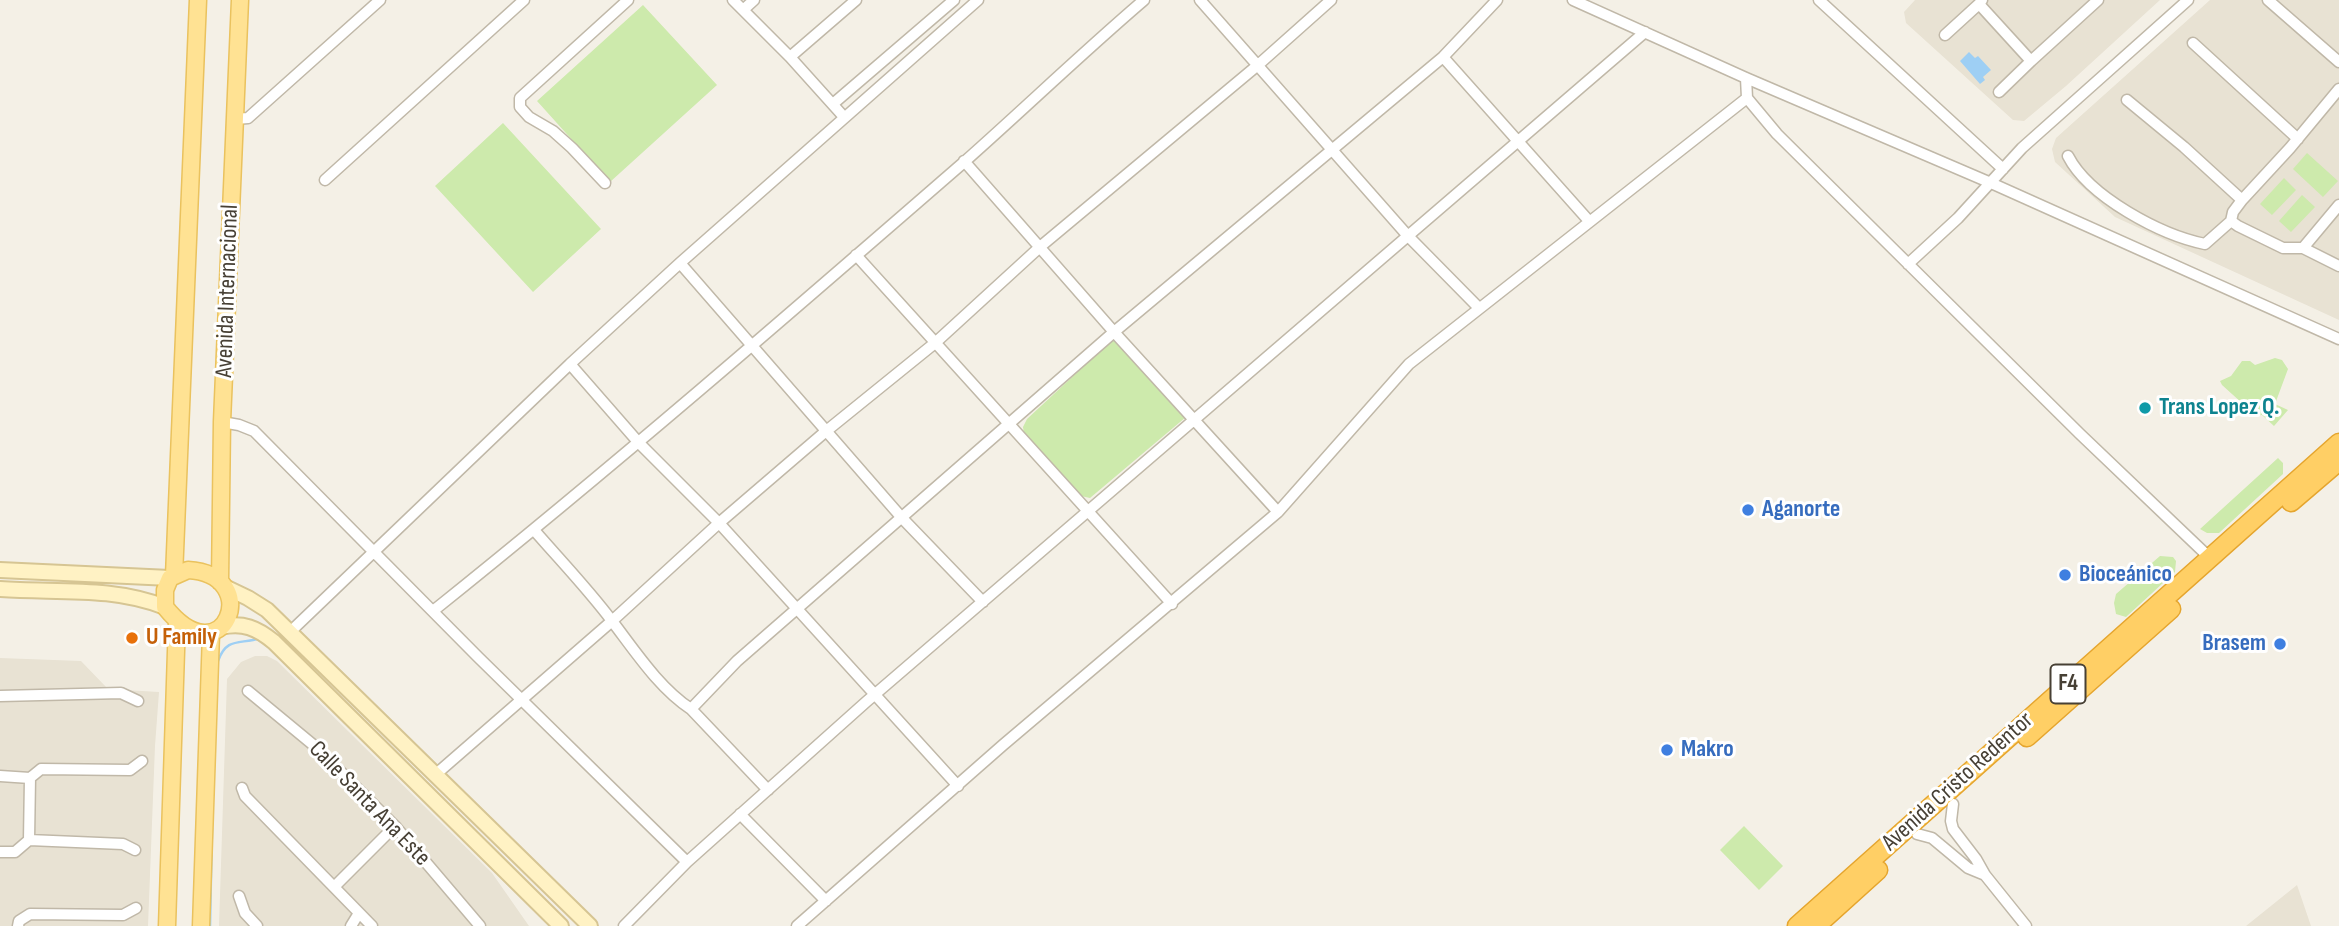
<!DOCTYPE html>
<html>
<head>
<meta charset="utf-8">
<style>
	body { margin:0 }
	canvas { display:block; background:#f4f0e6 }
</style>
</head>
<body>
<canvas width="2339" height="926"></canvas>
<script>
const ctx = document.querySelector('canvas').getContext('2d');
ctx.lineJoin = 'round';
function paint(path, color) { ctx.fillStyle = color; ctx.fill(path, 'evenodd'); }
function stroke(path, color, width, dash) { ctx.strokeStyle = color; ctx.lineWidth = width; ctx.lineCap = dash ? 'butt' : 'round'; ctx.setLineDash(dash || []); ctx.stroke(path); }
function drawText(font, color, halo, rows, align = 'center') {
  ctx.font = font + ' "Sofia Sans Condensed",sans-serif'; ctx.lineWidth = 6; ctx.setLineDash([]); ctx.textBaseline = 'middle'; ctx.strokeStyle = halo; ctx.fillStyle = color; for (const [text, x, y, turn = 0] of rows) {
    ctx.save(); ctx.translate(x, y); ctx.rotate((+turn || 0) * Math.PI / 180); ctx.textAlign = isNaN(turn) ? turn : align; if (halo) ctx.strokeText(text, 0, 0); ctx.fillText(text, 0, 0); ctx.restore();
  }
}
paint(new Path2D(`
	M1915,0H2160L2066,86L2024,121L2013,120L1906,23L1904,12Z
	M2210,0H2339V320L2115,217L2055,162L2052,149L2056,138Z
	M255,656H267L277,661L492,873L529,926H219L227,679L241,662Z
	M0,658L81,661L108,689L159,692L155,746L148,926H0Z
	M2297,885L2311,926H2246Z`), '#e8e2d3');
paint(new Path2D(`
	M643,5L717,85L610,182L537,101Z
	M503,123L601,229L533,292L435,186Z
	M2307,153L2338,181L2323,197L2293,169Z
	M2284,178L2296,190L2272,215L2260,204Z
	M2302,195L2315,207L2291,232L2279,221Z
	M1118,339L1186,417L1090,498L1081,496L1024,434L1023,427L1027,419L1112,340Z
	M2275,358L2282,360L2288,369L2275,404L2288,410L2274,426L2262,415L2256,416L2253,413L2222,385L2220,381L2231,376L2242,361H2250L2255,365Z
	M2278,458L2283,463V474L2219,533H2207L2200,529Z
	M2160,556L2173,557L2176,561L2175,572L2126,617L2116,614L2114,603L2116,594Z
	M1744,826L1783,866L1759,890L1720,850Z`), '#cdeaac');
paint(new Path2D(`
	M1969,52L1975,58L1978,56L1991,70L1983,77L1985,80L1980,84L1960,61Z`), '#9ecff4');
stroke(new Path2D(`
	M218,661C227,636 241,645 260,638
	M210,926L212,828`), '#9ecff4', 2.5);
const street = new Path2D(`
	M733,0L790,57L844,117
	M1200,0L1408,236L1478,307
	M1573,0L1746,78L1991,183L2339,339
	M1819,0L2003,169
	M1982,0L1979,4L2031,61L2098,0
	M2268,0L2339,62
	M743,10L754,0
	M1945,35L1979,4
	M2193,43L2298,139
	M790,57L856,0
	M1443,57L1589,221
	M1746,78L1747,98L1777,134L2080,434L2211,559
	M1999,92L2031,61
	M2127,100L2184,147L2242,200
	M834,103L954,0
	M235,119L248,118L380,0
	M2068,156C2089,197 2161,235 2205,244L2231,221L2233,212L2242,200L2290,148L2339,89
	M964,161L1114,332L1278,512
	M325,180L524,0
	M605,183L572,148L553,131L529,117L520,107V98L628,0
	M2231,221L2238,226L2283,248H2303L2339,266
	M2303,248L2339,205
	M856,255L1172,604
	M680,263L902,518L983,602
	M1908,264L1958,218L2022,148L2188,0
	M222,422L239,425L254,431L478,657L687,862
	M534,530C560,560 588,589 612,621C635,651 659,688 691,709L768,790
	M433,611C613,467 788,315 963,163C1024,109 1082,53 1144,0
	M290,632L570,364
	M248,691L317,748L395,826L480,926
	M0,696L121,693L138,701
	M691,709L737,661L1114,332L1443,57L1497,0
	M435,775L612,621L719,523L825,432L935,343L1041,246L1258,65L1331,0
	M0,776L30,778
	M958,786L719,523L639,443L570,364L680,263L978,0
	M242,788L245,796L372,926
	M1953,804L1951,821L1953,829L1976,859L1985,875L2026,926
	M740,814L826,901
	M1917,834L1932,838L1968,868L1985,875
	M29,840L123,844L135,850
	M0,852H15L29,840L30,778L41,769L130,770L142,761
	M335,886L395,826
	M239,896L245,913L257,926
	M18,926L19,921L30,914L123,915L136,908
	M351,926L359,913
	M624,926L687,862L866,702L1645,32
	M797,926L1003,745L1278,512L1409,364L1747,98`);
const secondary = new Path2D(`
	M0,570L170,578
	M225,587L248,598L267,610L590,926
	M0,589C56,593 112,586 165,607
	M221,627C243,622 257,628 274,642L561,926`);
const primary = new Path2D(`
	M188,570C265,574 224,681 165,607V590L170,578Z
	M174,576L198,0
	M220,582L222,422L240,0
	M167,926L177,621
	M201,926L211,633`);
const highway = new Path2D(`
	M2291,502L2339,461
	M2027,737L2171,609
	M1797,926L2339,443
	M1816,926L1878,870`);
stroke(street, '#c0b8a8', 13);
stroke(secondary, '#d6c593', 18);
stroke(primary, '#eac25e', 19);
stroke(highway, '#e5a52e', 21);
stroke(street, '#fff', 10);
stroke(secondary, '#fff2c4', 14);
stroke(primary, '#ffe293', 16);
stroke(highway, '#ffcf65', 18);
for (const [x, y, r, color] of [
	[2145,408,7,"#0f9aa8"],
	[1748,510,7,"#3f7fe0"],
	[2065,575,7,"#3f7fe0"],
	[132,638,7,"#e8710a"],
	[2280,644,7,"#3f7fe0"],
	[1667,750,7,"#3f7fe0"]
]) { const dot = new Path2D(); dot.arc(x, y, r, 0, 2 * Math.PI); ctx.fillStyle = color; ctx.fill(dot); stroke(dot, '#fff', 2.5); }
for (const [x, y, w] of [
	[2068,684,35]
]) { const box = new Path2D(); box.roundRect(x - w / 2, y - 19.5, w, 39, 5); ctx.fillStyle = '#fff'; ctx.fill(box); stroke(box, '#474035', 2); }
drawText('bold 23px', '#474035', null, [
	["F4",2068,684]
]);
drawText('24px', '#474035', '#fff', [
	["Avenida Internacional",228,291,-88],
	["Avenida Cristo Redentor",1958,782,-42],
	["Calle Santa Ana Este",369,804,46]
]);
drawText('bold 24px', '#0d838f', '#fff', [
	["Trans Lopez Q.",2159,408]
], 'left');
drawText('bold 24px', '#366cbe', '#fff', [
	["Aganorte",1762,510],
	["Bioceánico",2079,575],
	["Brasem",2266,644,"right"],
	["Makro",1681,750]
], 'left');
drawText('bold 24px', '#c56008', '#fff', [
	["U Family",146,638]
], 'left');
</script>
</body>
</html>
